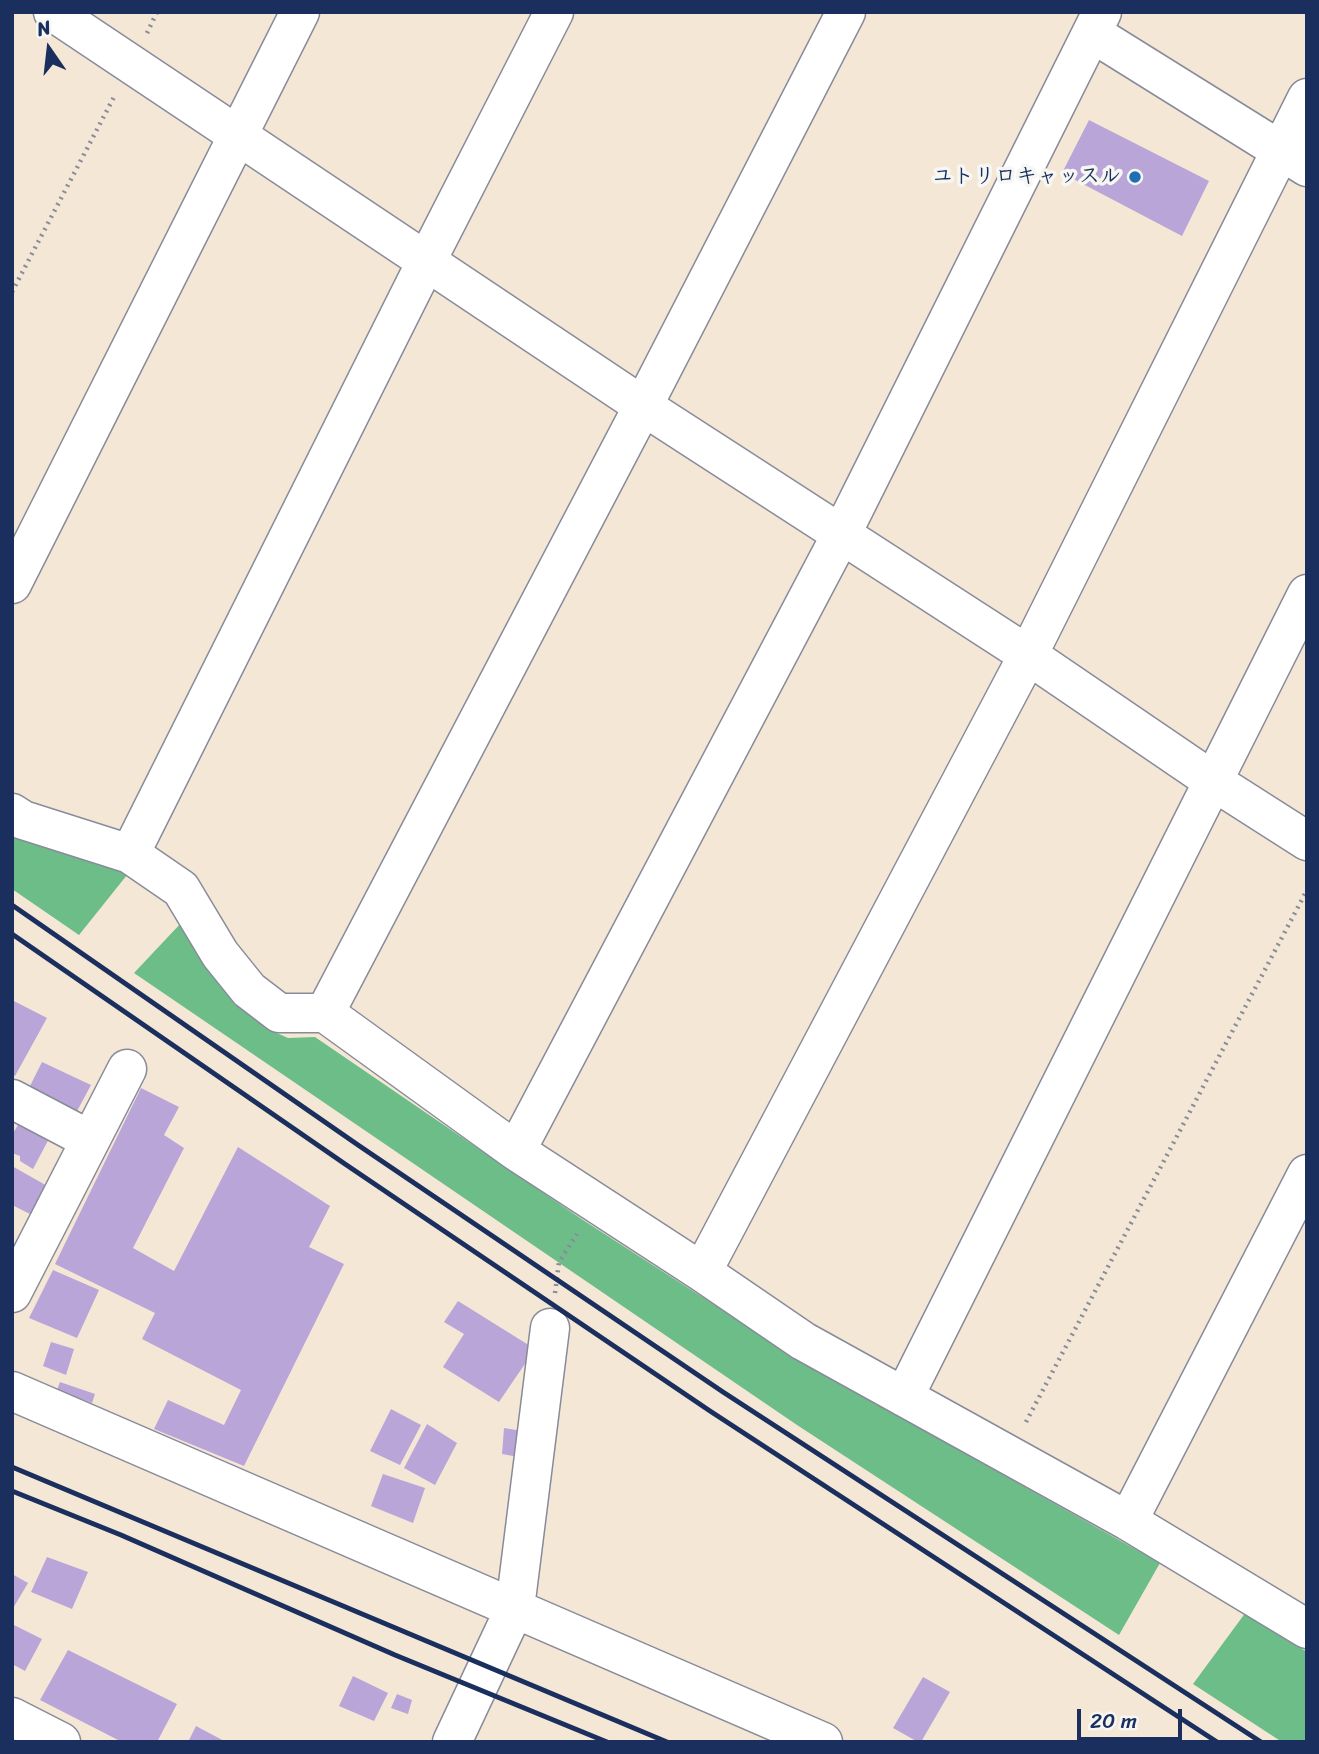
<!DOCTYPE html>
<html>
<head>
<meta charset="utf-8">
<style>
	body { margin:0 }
	#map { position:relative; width:1319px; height:1754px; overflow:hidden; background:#f5e7d6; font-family:Sriracha,sans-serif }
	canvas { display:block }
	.frame { position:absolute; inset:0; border:14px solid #1b2f5e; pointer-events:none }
	.north { position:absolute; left:14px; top:14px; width:70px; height:70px; -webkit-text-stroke:5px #f6f6f2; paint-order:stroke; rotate:346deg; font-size:19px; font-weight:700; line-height:28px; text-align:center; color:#1b2f5e }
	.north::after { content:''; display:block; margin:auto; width:24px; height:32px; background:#1b2f5e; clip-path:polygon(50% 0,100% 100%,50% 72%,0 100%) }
	.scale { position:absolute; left:1077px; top:1709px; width:105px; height:32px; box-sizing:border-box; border:4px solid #1b2f5e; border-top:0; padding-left:9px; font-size:21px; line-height:24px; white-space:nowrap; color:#1b2f5e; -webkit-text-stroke:5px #f6f6f2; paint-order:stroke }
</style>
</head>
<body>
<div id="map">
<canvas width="1319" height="1754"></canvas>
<div class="frame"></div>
<div class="north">N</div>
<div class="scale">20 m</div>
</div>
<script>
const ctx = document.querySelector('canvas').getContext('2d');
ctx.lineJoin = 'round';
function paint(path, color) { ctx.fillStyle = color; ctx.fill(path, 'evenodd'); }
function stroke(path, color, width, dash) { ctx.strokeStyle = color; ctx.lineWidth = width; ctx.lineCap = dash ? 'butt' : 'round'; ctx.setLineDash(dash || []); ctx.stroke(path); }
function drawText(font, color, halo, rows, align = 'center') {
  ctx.font = font + ' Sriracha,"Klee One",sans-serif'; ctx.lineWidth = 7; ctx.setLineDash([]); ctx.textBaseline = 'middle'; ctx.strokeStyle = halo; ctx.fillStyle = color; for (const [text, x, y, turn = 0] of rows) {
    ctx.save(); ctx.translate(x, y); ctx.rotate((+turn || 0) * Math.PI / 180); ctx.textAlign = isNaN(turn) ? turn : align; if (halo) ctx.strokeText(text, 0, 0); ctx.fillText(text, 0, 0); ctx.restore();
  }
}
paint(new Path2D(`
	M12,835L97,857L131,870L79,935L12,889Z
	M182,922L209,969L240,1008L268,1029L288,1038L315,1037L583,1220L806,1364L1160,1563L1119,1635L797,1425L134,973Z
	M1246,1612L1307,1652V1742H1282L1193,1684Z`), '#6cbd88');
paint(new Path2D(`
	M1089,120L1209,181L1182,236L1062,173Z
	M12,1000L47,1018L15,1076L12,1074Z
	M42,1062L91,1085L76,1113L30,1086Z
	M141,1088L179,1107L164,1135L184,1148L133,1248L174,1271L238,1147L330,1206L309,1247L344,1264L244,1466L154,1429L168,1400L224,1425L241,1390L142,1339L155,1313L55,1264Z
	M22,1118L51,1135L33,1169L20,1161V1156L12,1153V1135Z
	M12,1166L49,1187L32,1215L12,1205Z
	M53,1270L99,1290L77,1338L29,1318Z
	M458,1301L535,1349L499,1402L443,1367L464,1334L444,1322Z
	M51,1342L74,1349L66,1375L43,1366Z
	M60,1382L95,1394L92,1403L57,1390Z
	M391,1409L421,1425L400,1465L370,1451Z
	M427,1424L457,1443L435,1485L404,1468Z
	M504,1428L522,1431L519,1457L502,1454Z
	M383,1474L425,1488L413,1523L371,1506Z
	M47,1557L88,1572L72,1609L31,1592Z
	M12,1574L28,1583L12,1610Z
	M12,1624L42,1639L25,1671L12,1664Z
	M68,1650L177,1704L157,1742H122L40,1700Z
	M353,1676L388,1693L374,1721L339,1706Z
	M923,1677L950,1692L921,1742H918L893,1728Z
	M397,1694L412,1700L408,1714L391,1708Z
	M196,1726L226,1742H188Z`), '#b9a5d7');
const minor = new Path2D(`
	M53,12L643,406L1028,655L1213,781L1307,841
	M1092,33L1307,167
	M12,584L300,12
	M12,813L23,820L130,854L181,889L220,954L249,990L279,1013H325L516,1151L702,1272L803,1341L1128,1521L1307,1629
	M130,854L426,262L554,12
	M325,1013L643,406L846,12
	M12,1099L90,1140
	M516,1151L842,533L1102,12
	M702,1272L1028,655L1307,98
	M12,1293L127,1069
	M12,1391L823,1742
	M904,1397L1307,594
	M1128,1521L1307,1174
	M12,1717L61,1742
	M452,1742L515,1608L550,1328`);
stroke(minor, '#888b9a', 41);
stroke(new Path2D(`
	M147,33L157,12
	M12,292L114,97
	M555,1293L559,1262L577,1234
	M1026,1422L1307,890`), '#888b9a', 4.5, [2, 5]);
stroke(minor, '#fff', 38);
stroke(new Path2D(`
	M12,905L358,1145L723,1392L1261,1742
	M12,934L345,1164L710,1411L1217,1742
	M12,1467L667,1742
	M12,1491L121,1535L395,1655L607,1742`), '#1b2f5e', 5);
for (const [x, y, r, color] of [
	[1135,177,7,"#1f6fb2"]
]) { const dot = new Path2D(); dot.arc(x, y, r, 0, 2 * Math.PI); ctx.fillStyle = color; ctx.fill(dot); stroke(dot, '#f6f6f2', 2.5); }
drawText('bold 21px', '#1b2f5e', '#f6f6f2', [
	["ユトリロキャッスル",1121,177]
], 'right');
</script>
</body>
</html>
